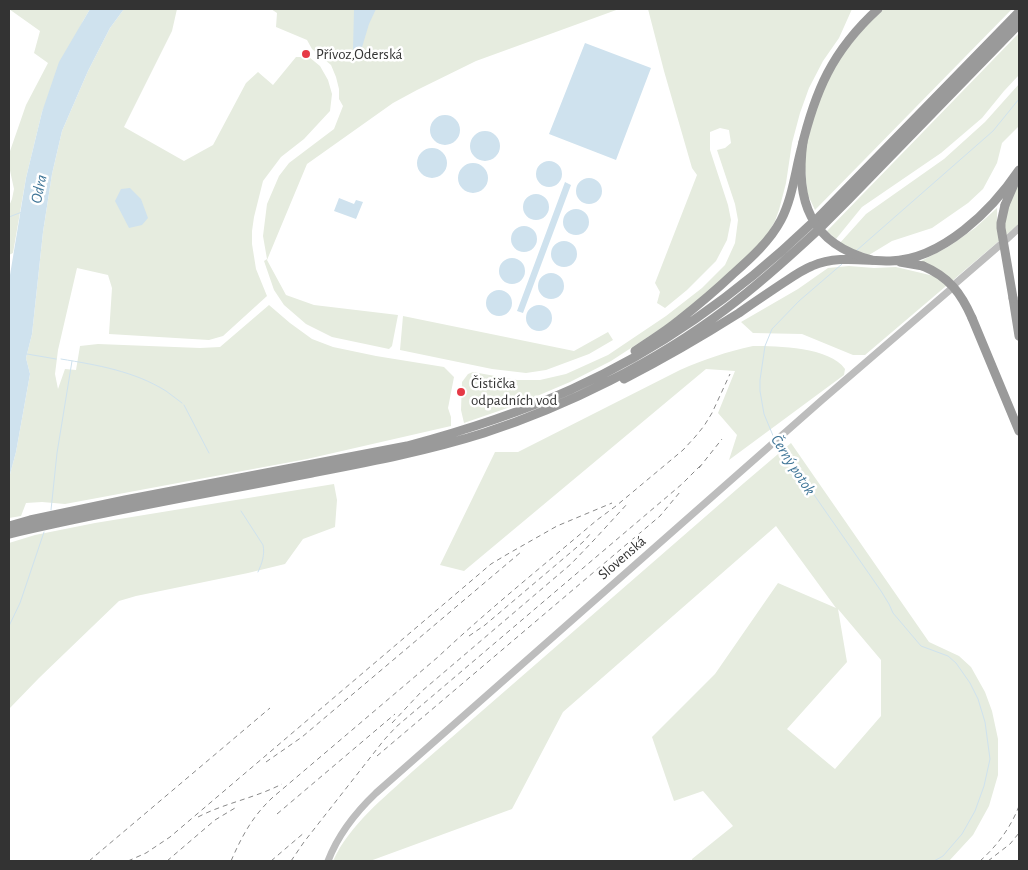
<!DOCTYPE html>
<html>
<head>
<meta charset="utf-8">
<style>
	body { margin:0 }
	#map { position:relative; width:1028px; height:870px; overflow:hidden; background:#fff; font-family:"Alegreya Sans",sans-serif }
	canvas { display:block }
	.frame { position:absolute; inset:0; border:10px solid #333; pointer-events:none }
</style>
</head>
<body>
<div id="map">
<canvas width="1028" height="870"></canvas>
<div class="frame"></div>
</div>
<script>
const ctx = document.querySelector('canvas').getContext('2d');
ctx.lineJoin = 'round';
function paint(path, color) { ctx.fillStyle = color; ctx.fill(path, 'evenodd'); }
function stroke(path, color, width, dash) { ctx.strokeStyle = color; ctx.lineWidth = width; ctx.lineCap = dash ? 'butt' : 'round'; ctx.setLineDash(dash || []); ctx.stroke(path); }
function drawText(font, color, halo, rows, align = 'center') {
  ctx.font = font + ' "Alegreya Sans",sans-serif'; ctx.lineWidth = 5; ctx.setLineDash([]); ctx.textBaseline = 'middle'; ctx.strokeStyle = halo; ctx.fillStyle = color; for (const [text, x, y, turn = 0] of rows) {
    ctx.save(); ctx.translate(x, y); ctx.rotate((+turn || 0) * Math.PI / 180); ctx.textAlign = isNaN(turn) ? turn : align; if (halo) ctx.strokeText(text, 0, 0); ctx.fillText(text, 0, 0); ctx.restore();
  }
}
paint(new Path2D(`
	M9,9H90L83,21L42,112L26,178L13,253L9,255V206L12,199L14,189L9,166V154L26,105L48,63L34,53L40,31Z
	M124,9H177L172,31L124,127L184,161L213,145L246,83L258,72L273,85L296,57H309L320,66L328,80L332,94L330,111L304,139L281,157L263,181L254,217L252,231V244L256,269L267,296L223,336L209,340L109,334L112,288L108,275L77,268L58,350L55,374L58,389L65,369L76,370L80,346L98,344L200,348L220,347L269,305L290,323L312,339L333,347L376,356L444,367L454,377L449,403L448,408L451,417V426L307,459L65,504L42,502L26,503L21,516L9,518V478L16,452L30,374L26,358L32,334L43,232L52,174L62,131L88,71L110,28Z
	M271,9H619L476,61L417,90L393,103L307,164L267,260L286,295L314,305L398,315L392,346L389,349L332,337L306,324L284,305L274,290L264,261L267,259L263,236L267,204L279,176L289,163L334,129L343,106L339,99V89L336,77L331,65L312,49L307,40L276,27L277,13Z
	M648,9H852L839,38L823,61L809,88L800,113L792,143L786,183L779,210L775,221L764,240L706,295L668,324L611,361L570,382L516,405L464,423L461,410L462,382L468,374L473,372L517,380H540L566,374L608,355L666,316L702,288L725,265L735,243L738,220L735,204L717,150L725,148L731,143L729,130L720,128L710,132V150L728,205L731,220L727,240L716,261L687,290L665,308L657,303L660,292L655,283L697,175L692,168L664,71Z
	M884,9H1012L815,210L807,193L804,153L820,94L842,55L868,23Z
	M1019,33V75L1004,91L982,118L941,153L862,207L836,239L827,231Z
	M1019,84V126L1002,143L997,163L983,189L968,203L932,228L892,241L869,255L839,244L866,214L944,159L985,122Z
	M1019,184V224L865,355H853L802,334L753,333L741,322L798,289L828,268L849,266L874,268L896,267L934,276L921,261L948,247L975,228L997,208V224Z
	M403,316L574,351L608,332L613,340L589,354L546,370L526,373L492,369L400,350Z
	M753,346C778,346 830,347 845,369L844,375L729,460L737,435L718,413L735,371L706,369L464,571L440,565L495,452H518L680,370C705,359 726,352 753,346Z
	M791,443L929,642L959,656L971,667L985,692L992,711L998,739V775L989,806L973,835L949,861H692V859L733,826L703,791L674,801L652,737L715,674L778,583L836,608L776,526L563,712L512,809L370,861H333C350,824 384,798 413,771L744,483ZM838,609L881,660V716L835,769L787,729L847,662Z
	M334,484L337,500L335,527L303,539L285,564L248,573L136,596L119,601L39,678L9,709V543L35,535L95,523Z`), '#e6ecdf');
paint(new Path2D(`
	M90,9H124L110,28L88,71L62,131L52,174L43,232L32,334L26,358L30,374L16,452L9,478V281L26,178L42,112L59,62Z
	M354,9H376L369,24L360,54L356,56L353,49Z
	M585,43L651,68L616,160L549,134Z
	M430 130a15 15 0 1 1 30 0a15 15 0 1 1-30 0Z
	M470 146a15 15 0 1 1 30 0a15 15 0 1 1-30 0Z
	M417 163a15 15 0 1 1 30 0a15 15 0 1 1-30 0Z
	M536 174a13 13 0 1 1 26 0a13 13 0 1 1-26 0Z
	M458 178a15 15 0 1 1 30 0a15 15 0 1 1-30 0Z
	M576 191a13 13 0 1 1 26 0a13 13 0 1 1-26 0Z
	M565,182L571,185L523,313L517,311Z
	M130,188L141,199L148,218L142,225L129,228L115,201L121,189Z
	M523 207a13 13 0 1 1 26 0a13 13 0 1 1-26 0Z
	M339,198L354,204L356,200L363,202L356,219L334,211Z
	M563 222a13 13 0 1 1 26 0a13 13 0 1 1-26 0Z
	M511 239a13 13 0 1 1 26 0a13 13 0 1 1-26 0Z
	M551 254a13 13 0 1 1 26 0a13 13 0 1 1-26 0Z
	M499 271a13 13 0 1 1 26 0a13 13 0 1 1-26 0Z
	M538 286a13 13 0 1 1 26 0a13 13 0 1 1-26 0Z
	M486 303a13 13 0 1 1 26 0a13 13 0 1 1-26 0Z
	M526 318a13 13 0 1 1 26 0a13 13 0 1 1-26 0Z`), '#cfe2ee');
stroke(new Path2D(`
	M9,217L22,212
	M856,251L993,131L1019,99
	M27,354L56,359
	M61,359C97,365 134,371 166,391C171,395 177,399 182,403
	M184,405L209,453
	M774,438L764,414L760,391V380L765,346L772,329L799,301L842,264
	M778,443L881,591L889,604L893,613L921,646L948,656L956,663L970,683L978,699L985,722L990,759L984,786L975,811L962,834L943,856L934,861
	M51,510L57,453L72,361
	M241,511L263,545C265,555 262,563 258,572
	M9,626L20,603L44,532`), '#cfe2ee', 1);
stroke(new Path2D(`
	M1006,240L1019,228
	M956,283L1000,245
	M328,861C338,835 355,813 376,793L822,400L951,289`), '#bdbdbd', 7);
stroke(new Path2D(`
	M1005,205L1015,182
	M817,219L1019,12
	M822,226L848,200L1019,24
	M900,262L923,266
	M1013,298L1019,336
	M972,318L1019,431
	M635,351C649,341 665,332 678,321C697,306 716,290 733,274C751,258 770,241 781,220C792,199 795,173 801,150C815,91 832,51 878,9
	M624,379C663,359 701,337 739,313C753,303 768,293 783,283C792,277 802,270 812,266C837,255 864,261 890,261C942,260 992,210 1019,170
	M9,526L30,520L125,500L407,446C463,431 519,413 572,389C661,349 741,291 811,224
	M9,534C109,510 211,493 312,473C369,462 427,451 484,433C567,406 656,362 726,309C758,285 788,258 817,231`), '#9a9a9a', 9);
stroke(new Path2D(`
	M699,468L722,439
	M469,636L485,625L583,542L591,533
	M392,723L422,691L571,564L594,540L628,503
	M377,756L660,516L680,492
	M266,762L302,737L521,552
	M277,814L395,714
	M198,817C225,803 255,798 282,784
	M89,861L270,708
	M128,861L146,853L170,837L491,564L506,555L557,526L612,503
	M167,861L215,820L235,808
	M231,861C242,836 252,817 272,798L438,657C489,609 544,565 597,520L616,506L683,450L695,437L704,426L712,413L730,374
	M271,861L305,832
	M291,861L304,842L384,740L396,727L682,484L703,463
	M980,861C997,846 1011,827 1019,806
	M988,861L1010,844L1019,833`), '#888', 1, [5, 4]);
stroke(new Path2D(`
	M803,142C795,200 810,244 872,260
	M1005,205L1001,223V228L1013,298
	M923,266C949,277 961,293 972,318`), '#9a9a9a', 9);
for (const [x, y, r, color] of [
	[306,54,5,"#e63946"],
	[461,392,5,"#e63946"]
]) { const dot = new Path2D(); dot.arc(x, y, r, 0, 2 * Math.PI); ctx.fillStyle = color; ctx.fill(dot); stroke(dot, '#fff', 2); }
drawText('15px', '#333', '#fff', [
	["Přívoz,Oderská",316,54],
	["Čistička",471,383],
	["odpadních vod",471,400]
], 'left');
drawText('15px', '#333', '#fff', [
	["Slovenská",622,558,-41]
]);
drawText('italic 16px', '#3f7597', '#fff', [
	["Odra",39,189,-78],
	["Černý potok",793,465,57]
]);
</script>
</body>
</html>
